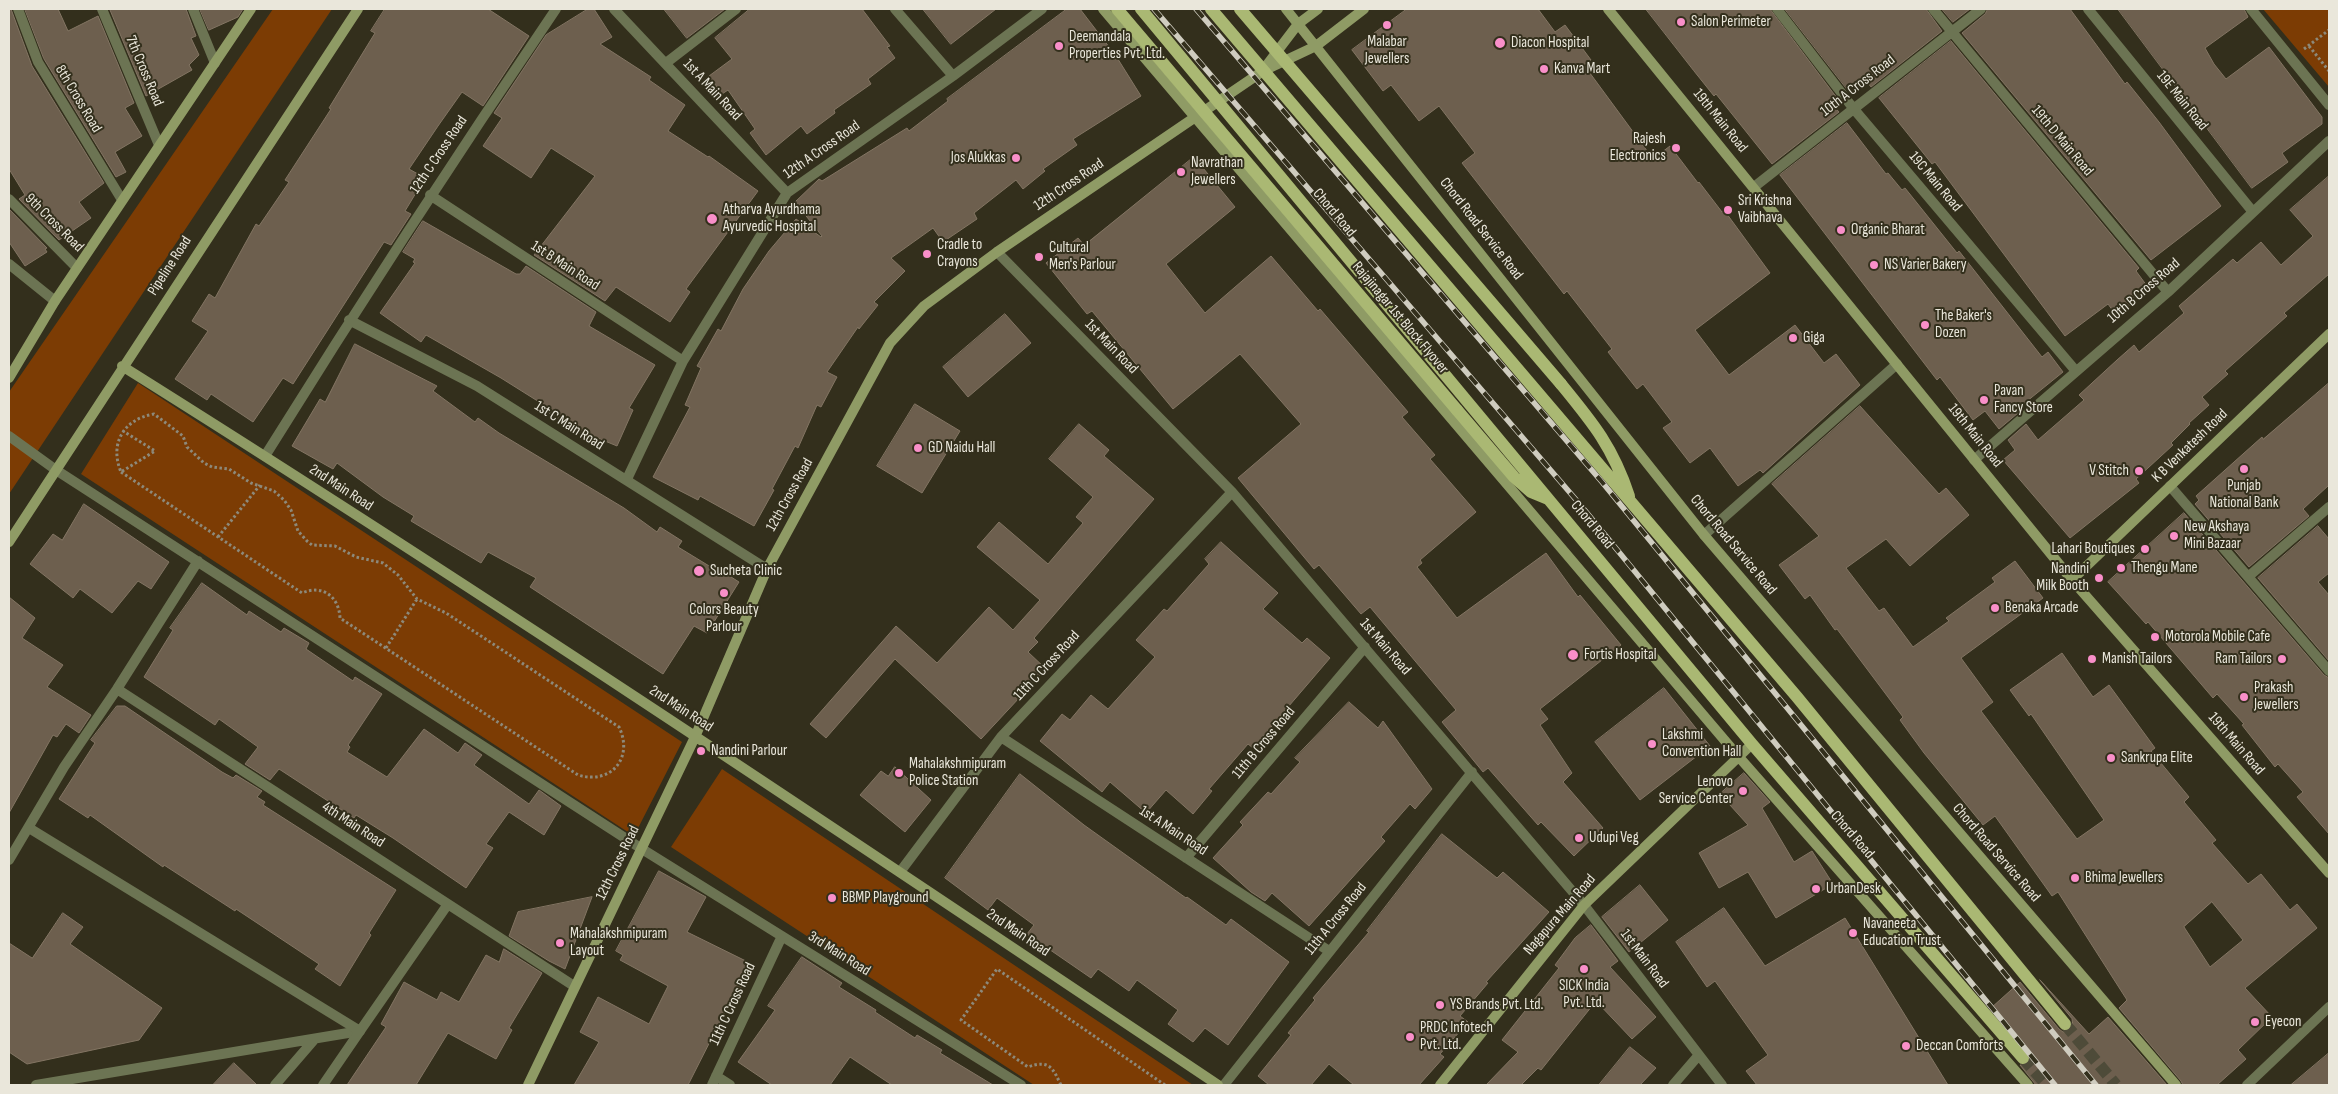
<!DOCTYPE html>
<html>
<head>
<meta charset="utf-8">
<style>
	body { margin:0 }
	#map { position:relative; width:2338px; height:1094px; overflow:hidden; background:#332f1c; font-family:"Sofia Sans Condensed",sans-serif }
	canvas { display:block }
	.frame { position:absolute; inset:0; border:10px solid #eae7db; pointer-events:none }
</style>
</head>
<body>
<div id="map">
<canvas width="2338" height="1094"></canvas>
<div class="frame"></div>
</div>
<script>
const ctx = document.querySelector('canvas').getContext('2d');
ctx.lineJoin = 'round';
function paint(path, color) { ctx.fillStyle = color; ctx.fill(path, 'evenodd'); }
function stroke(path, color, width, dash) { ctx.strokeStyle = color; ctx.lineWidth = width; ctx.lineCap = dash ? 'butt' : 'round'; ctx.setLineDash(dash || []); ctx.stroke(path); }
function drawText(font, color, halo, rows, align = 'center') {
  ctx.font = font + ' "Sofia Sans Condensed",sans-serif'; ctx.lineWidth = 4; ctx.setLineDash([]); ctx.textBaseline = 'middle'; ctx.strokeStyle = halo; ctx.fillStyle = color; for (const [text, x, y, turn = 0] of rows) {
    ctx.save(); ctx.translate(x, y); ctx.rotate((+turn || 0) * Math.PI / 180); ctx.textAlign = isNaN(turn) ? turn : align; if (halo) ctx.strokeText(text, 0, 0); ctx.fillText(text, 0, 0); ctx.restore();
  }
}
paint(new Path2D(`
	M273,9H332L9,494V392Z
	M2263,9H2329V87Z
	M138,383L682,742L634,836L81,474Z
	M722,769L1193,1085H1034L671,847Z`), '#7c3c04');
const building = new Path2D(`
	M9,9H11L32,66L104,183L79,202L91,218L59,240L19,199L25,195L9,169Z
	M25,9H58L68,31L98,16L134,103L125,108L142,136L115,152L126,172L116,177L44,59Z
	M113,9H186L196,36L191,38L199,55L189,65L192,70L146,96L110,10Z
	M200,9H243L238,17L209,30Z
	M385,9H488L529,36L483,106L462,92L438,126L409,169L425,178L405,211L411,214L391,245L384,242L293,384L283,378L253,422L211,394L207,400L175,379L208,331L192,321L209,294L215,298L256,224L259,226L289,182L285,180L331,109L329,108L375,33L371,31Z
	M588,9H594L612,37L600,44L651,77L649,80L685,105L668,131L708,157L709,156L758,191L686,289L690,292L670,322L616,287L605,301L534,255L595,176L551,148L531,178L483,146L502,118L494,113L546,35Z
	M664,9H725L687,38Z
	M750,9H862L890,46L887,47L895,58L868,79L871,84L834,110L835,113L807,134L801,126L766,155L750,133L755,129L728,90L722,94L709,76L732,59L715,38Z
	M923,9H996L951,44Z
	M1067,9H1080L1116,56L1141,96L1073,139L1077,145L1043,169L1045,171L1023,189L1016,180L974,213L977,219L943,242L933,228L891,258L905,271L874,302L878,305L859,329L858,327L827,372L837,377L821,407L817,405L798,448L795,446L772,489L774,490L754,526L700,496L698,500L653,477L690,407L685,405L701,368L697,366L718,329L721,331L743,289L769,251L796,219L821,237L822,236L795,202L819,179L822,181L907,128L909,131L948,101L947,99Z
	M1407,9H1538L1555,32L1565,25L1591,60L1584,65L1653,159L1670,146L1698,183L1699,182L1722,212L1724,210L1770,273L1695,330L1729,375L1795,325L1824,363L1836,354L1860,385L1763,473L1760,470L1738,486L1710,448L1690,463L1663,428L1672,422L1643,384L1637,389L1608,352L1612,349L1567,291L1564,294L1462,163L1475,153L1439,106L1419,121L1391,85L1383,91L1352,50Z
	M1646,9H1770L1837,98L1831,103L1839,112L1772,164L1716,94L1714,96L1694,71Z
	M1785,9H1926L1942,31L1871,87L1864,78L1848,90Z
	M1942,9H1970L1953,22Z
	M1988,9H2070L2125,84L2127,82L2159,122L2221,206L2151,260L1962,33L1985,14Z
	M2118,9H2244L2248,17L2205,48L2214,64L2226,79L2269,47L2322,117V124L2282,153L2288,162L2252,188Z
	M1951,41L2139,268L2136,271L2150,290L2116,315L2108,304L2065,336L1935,162L1932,164L1879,98Z
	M1847,123L1886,174L1888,173L1902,190L1905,188L1957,253L1959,251L2042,357L2048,352L2063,372L2016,410L2018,413L1999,429L1985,411L1973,420L1940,377L1937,380L1780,175Z
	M1194,157L1235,207L1166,264L1205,313L1271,256L1318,311L1320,309L1408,412L1402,417L1435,455L1430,459L1476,512L1420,560L1422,563L1417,567L1457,618L1546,553L1578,597L1580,595L1621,645L1540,709L1548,719L1540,725L1572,773L1563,782L1603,828L1574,856L1541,822L1538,825L1488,768L1483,772L1442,722L1456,710L1370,607L1361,614L1319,565L1314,569L1238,478L1301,424L1240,354L1173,409L1092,311L1087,314L1046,263L1078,238L1084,245Z
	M2329,176V274L2284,313L2287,316L2225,371L2228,374L2202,397L2209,405L2189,423L2190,424L2171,443L2173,445L2136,479L2139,483L2070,538L2003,460L2015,450L2008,440L2026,424L2038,440L2084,400L2079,395L2117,360L2134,345L2139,352L2184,313L2179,306L2233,259L2237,263L2261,242L2281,265L2313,236L2290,210Z
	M9,209L47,248L45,249L47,252L25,266L9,242Z
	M423,221L516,274H520L526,266L596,312L589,326L655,365L629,408L633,410L617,446L593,436L591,440L579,433L542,408L544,405L501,378L426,335L421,342L380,313L415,263L413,262L415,259L403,252Z
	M1005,314L1031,343L968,397L943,367Z
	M355,344L437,386L433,391L475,422L478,418L499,433L624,508L657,532L660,527L682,541L678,547L719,572L720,570L739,582L707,633L694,626L663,674L530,587L536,578L488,552L481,563L411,521L414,516L383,497L337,463L333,469L292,446L320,399L325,402Z
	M2329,383V485L2303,509L2309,516L2249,567L2195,504L2199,500L2196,496L2262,437L2263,439Z
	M915,404L960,431L922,493L877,466Z
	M1860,406L1939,494L1946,488L1969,515L1910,566L1886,539L1846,568L1879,611L1884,608L1913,647L1949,621L1946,618L1995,582L1992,578L2015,561L2043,598L1961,658L1993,702L1981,711L2077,839L2104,820L2031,714L2029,716L2010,690L2062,653L2093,697L2109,685L2155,748L2151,751L2189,797L2184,802L2216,840L2212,843L2248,884L2261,874L2290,910L2297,904L2317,928L2245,988L2272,1017L2238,1050L2246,1059L2217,1085H2183L2181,1081L2119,1008L2127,1000L2058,892L2052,896L1995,816L1983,825L1924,753L1900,720L1903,717L1837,629L1835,630L1810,595L1805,599L1779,565L1819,536L1772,484ZM2212,902L2243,940L2210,967L2184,927Z
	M1079,424L1109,450L1104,456L1154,499L1034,638L1038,642L1028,652L1046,669L981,739L895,659L826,738L810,724L896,626L937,663L989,607L1013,630L1040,600L977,547L999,522L1048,564L1083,523L1076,517L1093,497L1049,459Z
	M84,504L169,562L151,589L138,581L112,613L80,589L73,598L30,564L53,534L62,540Z
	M2184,513L2324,675L2329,678V834L2297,797L2303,792L2278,764L2275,767L2242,725L2244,724L2217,694L2213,698L2148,622L2146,624L2108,582Z
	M2318,526L2329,539V573L2318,582L2329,595V661L2258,578Z
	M1221,542L1278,593L1263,609L1302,643L1307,638L1330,658L1253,748L1248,744L1209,789L1212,791L1193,814L1166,790L1146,813L1110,782L1102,792L1040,741L1062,714L1070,720L1091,695L1108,709L1155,657L1136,640L1164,609L1167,611L1209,564L1205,559Z
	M202,583L247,615L249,611L281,632L284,628L309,643L306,649L353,681L355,677L382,694L348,745L350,747L347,752L387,777L424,729L458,753L465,743L482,755L474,765L529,804L539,790L561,806L544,835L509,812L486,844L493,848L466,888L393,838L356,815L354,818L279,769L270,780L245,764L258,747L219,719L215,725L144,677L173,630L170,628Z
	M9,597L35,618L22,638L63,665L47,687L91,715L79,733L66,724L57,737L53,735L9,813Z
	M1664,688L1710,746L1640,800L1595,742Z
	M1349,702L1378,728L1383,721L1432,789L1415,809L1410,804L1381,837L1385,841L1309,926L1272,893L1265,901L1251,892L1213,858L1243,825L1240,822L1268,792L1271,794L1300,762L1295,758Z
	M117,706H125L222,772L233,778L236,775L262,791L257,797L265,802L263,805L396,890L369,933L371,935L340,986L315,969L319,964L236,909L235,911L164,865L163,867L90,815L88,818L59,799L95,743L91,740Z
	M895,767L931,800L905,832L860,795L881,771L888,776Z
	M1744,773L1770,802L1762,808L1794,862L1812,851L1833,884L1776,918L1748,872L1719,888L1699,853L1748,825L1720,794Z
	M1020,774L1084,825L1186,898L1187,897L1226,925L1231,919L1289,962L1228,1045L1205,1028L1193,1042L1168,1024L1178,1010L1137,980L1129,991L1098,969L1091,978L1027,934L1034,925L997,898L988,910L945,878Z
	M1442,834L1497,878L1503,872L1549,912L1486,982L1488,983L1460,1016L1468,1022L1440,1054L1444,1057L1419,1085H1354L1329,1064L1311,1085H1269L1258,1076L1291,1035L1288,1033L1315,1000L1313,998L1369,932L1367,931Z
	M659,871L706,897L687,932L754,965L730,1012H725L688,1085H574L599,1042L580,1032L598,997L649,1024L668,986L620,960L623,955L616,951Z
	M1640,885L1668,920L1629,952L1602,917Z
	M592,897L565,969L549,961L509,936L518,912Z
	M1724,908L1765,966L1845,918L1948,1085H1757L1746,1071L1768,1055L1715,981L1707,987L1676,942Z
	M63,913L83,927L70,944L162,1008L139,1040L27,1064L9,1052V943L32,958Z
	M1591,925L1618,961L1610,967L1656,1017L1632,1039L1596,1001L1541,1070L1538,1068L1521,1085H1486L1518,1052L1502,1040L1559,968L1555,965L1575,938Z
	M504,949L542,973L509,1028L512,1030L496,1059L448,1033L416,1085H347L386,1027L381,1024L404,982L437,1000L441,992L459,1002L486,955L499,962Z
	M802,957L842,983L839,987L876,1010L875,1012L915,1038L917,1035L942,1050L940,1053L993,1085H892L850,1057L830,1085H772L738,1062L775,1010L768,1006Z
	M2040,980L2089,1034L2108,1017L2167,1085H2036L2020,1065L2029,1064L2031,1060L2029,1053L1991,1008L2020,982L2059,1029L2063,1032L2070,1031L2073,1026L2072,1019Z
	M1630,1047L1656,1068L1640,1085H1599Z
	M2329,1053V1085H2291Z
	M234,1063L257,1085H213Z`);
paint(building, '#6d5f4e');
stroke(building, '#837563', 1);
stroke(new Path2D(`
	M2065,1024L2116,1085
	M2023,1058L2047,1085`), '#4e4b39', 12, [12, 6]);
stroke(new Path2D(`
	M2309,46L2329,71
	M2304,49L2329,30
	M121,472L302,593C323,584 339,597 340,618L578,775C611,785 634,758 619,727L446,613L417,599L398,575L383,563L356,557L335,546L312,545L307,541L298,531L291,510L284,500L274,491L251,483L229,469L212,467L204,463L187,447L183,436L154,414C124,419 109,443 121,472L155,451L123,431
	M218,537L260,485
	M386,648L417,599
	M1061,1085C1053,1069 1050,1059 1028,1067L961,1020L997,969L1165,1085`), '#8d897a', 3, [2.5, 2.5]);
stroke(new Path2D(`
	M36,1085L360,1031
	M275,1085L313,1041`), '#6c7453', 10);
stroke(new Path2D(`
	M18,9L38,62L122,200
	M102,9L159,145
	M193,9L215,63
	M614,9L787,193
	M895,9L953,76
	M1777,9L1853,108L2075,370
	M1933,9L2168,292
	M2088,9L2253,212
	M2251,9L2329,105
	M666,63L736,9
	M1754,187L1981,9
	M430,195L683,361
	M9,199L77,268
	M997,252L1232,492L1584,905L1722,1085
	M9,264L55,301
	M349,320L477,386L767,569
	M9,436L56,470L642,849L1021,1085
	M265,456C359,305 456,156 556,9
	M1974,460L2168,292L2329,141
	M627,479L683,361L787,193L953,76L1042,9
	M2170,486L2329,671
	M1704,535L1897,364
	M2249,576L2329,507
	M117,689L574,986
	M1001,737L1329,951
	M29,828L360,1031L448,904
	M1186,858L1365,647
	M9,860L64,767L117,689L198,561
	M900,872L1001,737L1232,492
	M716,1076L730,1085
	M323,1085L360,1031
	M712,1085L782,936
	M1224,1085L1472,772
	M1673,1085L1698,1056
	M2247,1085L2329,1007`), '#6c7453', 10);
stroke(new Path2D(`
	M1103,9L1738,756L2028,1085
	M1286,9L1704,535L2176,1085
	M1608,9L2072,580L2329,873
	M1263,70L1298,24L1318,9
	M122,366C492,598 855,842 1218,1085
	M9,378L55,301L251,9
	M9,542L358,9
	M2072,580L2329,334
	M528,1085L695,737L767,569L890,343L924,306L997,252L1263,71L1316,46L1364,9
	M1440,1085L1584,905L1752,744`), '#8f9b65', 10);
stroke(new Path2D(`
	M1141,9L1752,744L2023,1058
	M1211,9L1797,697L2065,1024
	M1561,384C1593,423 1613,447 1629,496
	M1457,410L1514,477L1531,492L1548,499`), '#aab873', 12);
const rail = new Path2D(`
	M1154,9L1578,502L2055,1085
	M1196,9L1602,482L2096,1085`);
stroke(rail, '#cfccbf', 5.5);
stroke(rail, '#332f1c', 4, [11]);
stroke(new Path2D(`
	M1117,9L1457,410
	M1240,9L1561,384`), '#aab873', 12);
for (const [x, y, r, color] of [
	[1681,22,5,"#f98fc9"],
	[1387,25,5,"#f98fc9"],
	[1500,43,6,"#f98fc9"],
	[1059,46,5,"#f98fc9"],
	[1544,69,5,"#f98fc9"],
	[1676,148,5,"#f98fc9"],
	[1016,158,5,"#f98fc9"],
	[1181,172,5,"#f98fc9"],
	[1728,210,5,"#f98fc9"],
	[712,219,6,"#f98fc9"],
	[1841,230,5,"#f98fc9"],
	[927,254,5,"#f98fc9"],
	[1039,257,5,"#f98fc9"],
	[1874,265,5,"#f98fc9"],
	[1925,325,5,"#f98fc9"],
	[1793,338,5,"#f98fc9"],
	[1984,400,5,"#f98fc9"],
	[918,448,5,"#f98fc9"],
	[2244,469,5,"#f98fc9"],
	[2139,471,5,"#f98fc9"],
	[2174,536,5,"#f98fc9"],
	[2145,549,5,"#f98fc9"],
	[2121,568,5,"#f98fc9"],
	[699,571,6,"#f98fc9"],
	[2099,578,5,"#f98fc9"],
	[724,593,5,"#f98fc9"],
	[1995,608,5,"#f98fc9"],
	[2155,637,5,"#f98fc9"],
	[1573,655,6,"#f98fc9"],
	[2092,659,5,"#f98fc9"],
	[2282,659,5,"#f98fc9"],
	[2244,697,5,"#f98fc9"],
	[1652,744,5,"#f98fc9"],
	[701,751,5,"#f98fc9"],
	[2111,758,5,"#f98fc9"],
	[899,773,5,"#f98fc9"],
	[1743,791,5,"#f98fc9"],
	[1579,838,5,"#f98fc9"],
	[2075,878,5,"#f98fc9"],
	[1816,889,5,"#f98fc9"],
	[832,898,5,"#f98fc9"],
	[1853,933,5,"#f98fc9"],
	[560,943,5,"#f98fc9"],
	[1584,969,5,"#f98fc9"],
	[1440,1005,5,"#f98fc9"],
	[2255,1022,5,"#f98fc9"],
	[1410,1037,5,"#f98fc9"],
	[1906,1046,5,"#f98fc9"]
]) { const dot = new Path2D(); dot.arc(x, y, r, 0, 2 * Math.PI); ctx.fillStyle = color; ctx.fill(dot); stroke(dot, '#332f1c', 2); }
drawText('15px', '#eae7db', '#332f1c', [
	["Salon Perimeter",1691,22],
	["Deemandala",1069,37],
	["Properties Pvt. Ltd.",1069,54],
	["Malabar",1387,42,"center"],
	["Jewellers",1387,59,"center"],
	["Diacon Hospital",1511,43],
	["Kanva Mart",1554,69],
	["Rajesh",1666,139,"right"],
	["Electronics",1666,156,"right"],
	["Jos Alukkas",1006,158,"right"],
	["Navrathan",1191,163],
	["Jewellers",1191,180],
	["Sri Krishna",1738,201],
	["Vaibhava",1738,218],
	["Atharva Ayurdhama",723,210],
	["Ayurvedic Hospital",723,227],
	["Organic Bharat",1851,230],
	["Cradle to",937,245],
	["Crayons",937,262],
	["Cultural",1049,248],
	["Men's Parlour",1049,265],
	["NS Varier Bakery",1884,265],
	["The Baker's",1935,316],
	["Dozen",1935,333],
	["Giga",1803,338],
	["Pavan",1994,391],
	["Fancy Store",1994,408],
	["GD Naidu Hall",928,448],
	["V Stitch",2129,471,"right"],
	["Punjab",2244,486,"center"],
	["National Bank",2244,503,"center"],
	["New Akshaya",2184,527],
	["Mini Bazaar",2184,544],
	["Lahari Boutiques",2135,549,"right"],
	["Thengu Mane",2131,568],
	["Nandini",2089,569,"right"],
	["Milk Booth",2089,586,"right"],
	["Sucheta Clinic",710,571],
	["Benaka Arcade",2005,608],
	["Colors Beauty",724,610,"center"],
	["Parlour",724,627,"center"],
	["Motorola Mobile Cafe",2165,637],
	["Fortis Hospital",1584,655],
	["Manish Tailors",2102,659],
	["Ram Tailors",2272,659,"right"],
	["Prakash",2254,688],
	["Jewellers",2254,705],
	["Lakshmi",1662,735],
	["Convention Hall",1662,752],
	["Nandini Parlour",711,751],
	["Sankrupa Elite",2121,758],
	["Mahalakshmipuram",909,764],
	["Police Station",909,781],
	["Lenovo",1733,782,"right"],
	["Service Center",1733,799,"right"],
	["Udupi Veg",1589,838],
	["Bhima Jewellers",2085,878],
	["UrbanDesk",1826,889],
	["BBMP Playground",842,898],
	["Navaneeta",1863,924],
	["Education Trust",1863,941],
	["Mahalakshmipuram",570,934],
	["Layout",570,951],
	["SICK India",1584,986,"center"],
	["Pvt. Ltd.",1584,1003,"center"],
	["YS Brands Pvt. Ltd.",1450,1005],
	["Eyecon",2265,1022],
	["PRDC Infotech",1420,1028],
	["Pvt. Ltd.",1420,1045],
	["Deccan Comforts",1916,1046]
], 'left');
drawText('15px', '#eae7db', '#332f1c', [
	["7th Cross Road",144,71,67],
	["10th A Cross Road",1858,86,-38],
	["1st A Main Road",712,90,47],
	["8th Cross Road",78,99,59],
	["19E Main Road",2182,101,51],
	["19th Main Road",1720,121,51],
	["19th D Main Road",2062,141,50],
	["12th A Cross Road",822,150,-35],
	["12th C Cross Road",439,155,-56],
	["19C Main Road",1935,182,50],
	["12th Cross Road",1069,185,-34],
	["Chord Road",1334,213,50],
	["9th Cross Road",54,223,45],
	["Chord Road Service Road",1481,229,52],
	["Pipeline Road",170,266,-57],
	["1st B Main Road",565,266,33],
	["10th B Cross Road",2144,291,-41],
	["Rajajinagar 1st Block Flyover",1400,318,50],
	["1st Main Road",1111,347,46],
	["1st C Main Road",569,426,32],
	["19th Main Road",1975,436,51],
	["K B Venkatesh Road",2190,446,-44],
	["2nd Main Road",341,488,33],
	["12th Cross Road",790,495,-61],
	["Chord Road",1592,525,50],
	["Chord Road Service Road",1733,545,50],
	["1st Main Road",1385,647,49],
	["11th C Cross Road",1047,666,-47],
	["2nd Main Road",681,709,33],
	["11th B Cross Road",1264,743,-50],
	["19th Main Road",2236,744,49],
	["4th Main Road",353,825,33],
	["1st A Main Road",1173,831,33],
	["Chord Road",1852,835,49],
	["Chord Road Service Road",1996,853,49],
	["12th Cross Road",618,863,-64],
	["Nagapura Main Road",1560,915,-49],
	["11th A Cross Road",1336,919,-51],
	["2nd Main Road",1018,933,34],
	["3rd Main Road",839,954,32],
	["1st Main Road",1644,959,53],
	["11th C Cross Road",733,1004,-65]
]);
</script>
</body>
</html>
